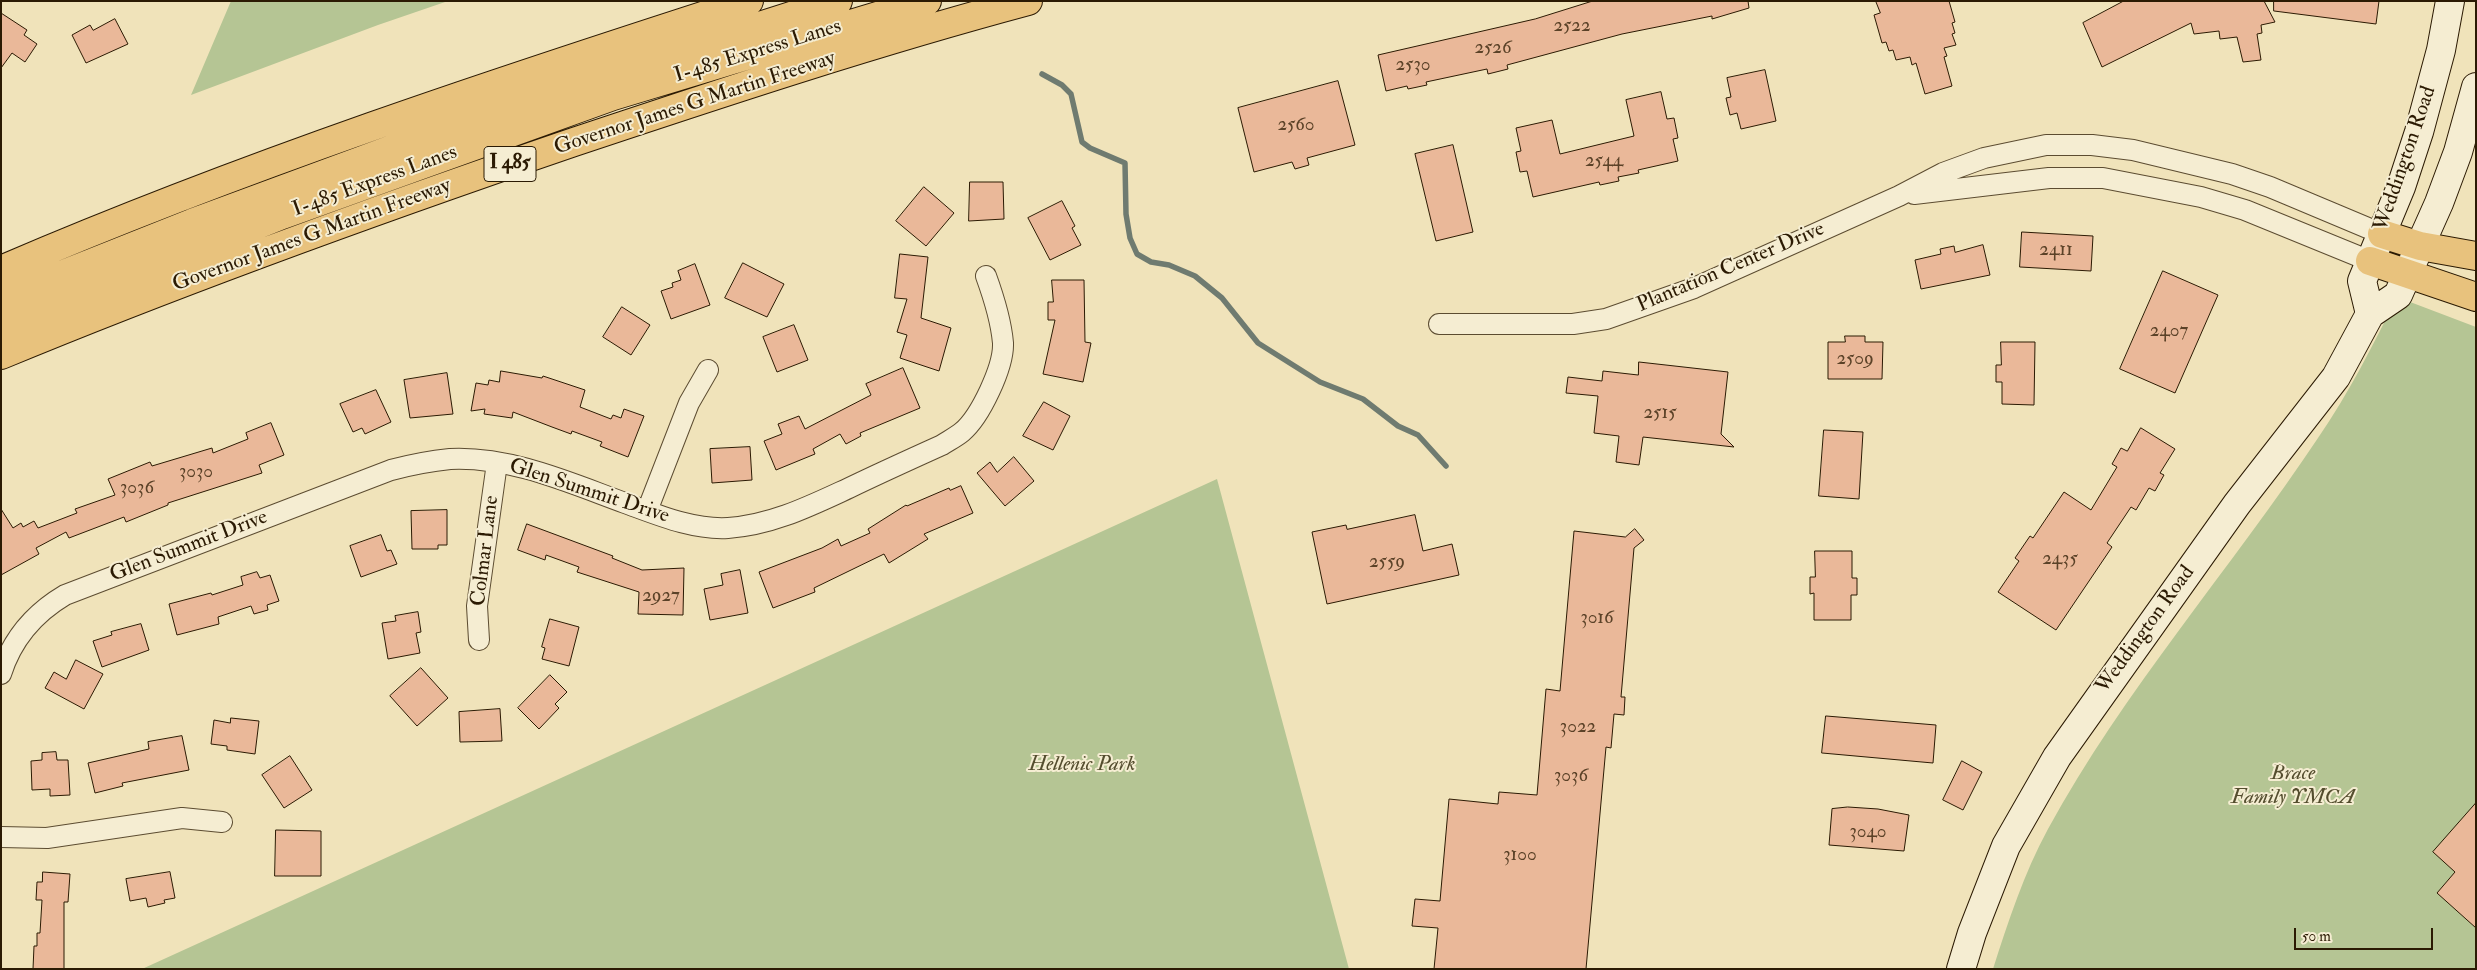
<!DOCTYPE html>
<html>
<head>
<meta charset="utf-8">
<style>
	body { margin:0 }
	#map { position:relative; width:2477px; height:970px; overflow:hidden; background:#f0e3ba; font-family:"IM FELL Double Pica",serif }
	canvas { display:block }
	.frame { position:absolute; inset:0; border:2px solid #2b1a03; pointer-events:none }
	.scale { position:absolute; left:2294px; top:928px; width:139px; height:22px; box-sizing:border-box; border:2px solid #2b1a03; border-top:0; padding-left:6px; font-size:15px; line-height:18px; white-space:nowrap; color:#2b1a03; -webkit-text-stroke:4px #f5edd2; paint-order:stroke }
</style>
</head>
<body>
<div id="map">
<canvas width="2477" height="970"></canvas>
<div class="frame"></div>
<div class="scale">50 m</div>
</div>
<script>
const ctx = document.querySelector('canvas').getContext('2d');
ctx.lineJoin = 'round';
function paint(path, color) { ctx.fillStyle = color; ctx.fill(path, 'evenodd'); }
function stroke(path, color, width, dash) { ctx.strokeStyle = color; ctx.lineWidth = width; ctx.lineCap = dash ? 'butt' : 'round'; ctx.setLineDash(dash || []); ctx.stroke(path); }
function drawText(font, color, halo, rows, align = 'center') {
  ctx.font = font + ' "IM FELL Double Pica",serif'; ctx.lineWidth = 4; ctx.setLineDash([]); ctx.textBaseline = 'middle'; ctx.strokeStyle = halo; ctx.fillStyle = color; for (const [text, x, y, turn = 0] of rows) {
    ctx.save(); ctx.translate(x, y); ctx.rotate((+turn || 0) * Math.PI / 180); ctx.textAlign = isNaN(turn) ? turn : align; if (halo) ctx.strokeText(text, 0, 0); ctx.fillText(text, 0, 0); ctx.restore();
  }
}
paint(new Path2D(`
	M231,1H448L378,25L191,95Z
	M2397,297L2476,327V969H1993C2008,922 2024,873 2048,829C2124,690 2230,570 2318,438C2349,393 2373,345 2397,297Z
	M1217,479L1349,969H142Z`), '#b5c594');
stroke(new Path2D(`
	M1042,74L1062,85L1071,94L1082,142L1090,148L1125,163L1126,214L1130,238L1137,254L1151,262L1169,265L1195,276L1222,298L1258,343L1320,382L1363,399L1398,426L1418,435L1446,466`), '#6f7b70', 5.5);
const building = new Path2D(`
	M1593,1H1748L1749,8L1712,19V16L1622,34L1507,65L1508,69L1488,74L1487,69L1426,82L1427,85L1408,89L1407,86L1386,91L1378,55L1535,19Z
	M1876,1H1949L1955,22L1952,23L1955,33L1952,34L1956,45L1944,48L1947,56L1944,57L1952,86L1925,94L1916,63L1912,65L1910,57L1896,60L1893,50L1889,51L1886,42L1882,43L1874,15L1880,13Z
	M2124,1H2264L2275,22L2261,25L2262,33L2257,34L2261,60L2243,62L2237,37L2220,39L2219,31L2194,34L2191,23L2102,67L2083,23Z
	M2274,1H2379L2376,24L2274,11Z
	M1,13L27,30L24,35L37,44L25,62L12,53L1,68Z
	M115,19L128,44L86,63L72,35L90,25L93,30Z
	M1765,70L1776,121L1741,129L1737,113L1730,115L1726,98L1731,97L1727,78Z
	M1338,81L1355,145L1307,158L1309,165L1295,169L1292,162L1254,172L1238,108Z
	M1661,92L1667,119L1674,118L1678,138L1673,139L1678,161L1638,170L1639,173L1618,177L1619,181L1600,185L1599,182L1533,197L1527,171L1520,172L1516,152L1521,151L1516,128L1552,120L1560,154L1634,136L1626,100Z
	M1453,145L1473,232L1436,241L1415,154Z
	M970,182H1003L1004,219L969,221Z
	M924,187L954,213L926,246L896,221Z
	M1062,201L1075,226L1072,228L1081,245L1050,260L1028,218Z
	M2022,232L2093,236L2091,271L2020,267Z
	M1983,245L1990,275L1921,289L1915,260L1941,254L1940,249L1954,246L1955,252Z
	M900,254L928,257L921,318L951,328L939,371L900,358L907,335L897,332L907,299L895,298Z
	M743,263L784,284L767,317L725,298Z
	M695,264L710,305L671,319L661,291L673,287L672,283L681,280L678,271Z
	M2163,271L2218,295L2175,393L2120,369Z
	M1052,280H1084L1085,342L1091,343L1083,382L1043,374L1055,320H1048V302H1053Z
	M622,307L650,325L631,355L603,337Z
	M794,325L808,360L777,372L763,337Z
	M1845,336H1865V342H1883L1882,379H1828V342H1845Z
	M2001,342H2035L2034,405L2002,404V382H1996V365H2001Z
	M1639,362L1728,372L1721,434L1734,447L1643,437L1639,465L1616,462L1619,436L1594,433L1598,396L1566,393L1568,377L1602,381L1603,371L1638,375Z
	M903,368L920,408L860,433L861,436L846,444L840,434L813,449L815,454L776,470L764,441L782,434L778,424L799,416L805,429L871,395L866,384Z
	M501,371L542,378L543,376L585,390L580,407L611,419L613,415L621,418L624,409L644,416L628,457L600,446L602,442L572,431L571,434L552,427L513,412L512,418L484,414L485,409L471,411L476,383L488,385L489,380L499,382Z
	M447,373L453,414L410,418L404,380Z
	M376,390L391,422L365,434L362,428L353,432L340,404Z
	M1044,402L1070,416L1053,450L1023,436Z
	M271,423L284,455L259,465L262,473L168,503V505L126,522L124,517L69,538L66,532L36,548L39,554L1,575V509L13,528L21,523L23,527L34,521L38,528L77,513L75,509L115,495L108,479L150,462L152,466L212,448L213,453L248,439L246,433Z
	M2141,428L2175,449L2160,473L2164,475L2155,491L2149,488L2136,510L2131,507L2107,543L2112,547L2056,630L1998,592L2019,561L2015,558L2030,536L2033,538L2064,492L2091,510L2117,467L2112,464L2121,448L2127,451Z
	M1824,430L1863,432L1859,499L1819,496Z
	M750,447L752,480L712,483L710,449Z
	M1014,457L1034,481L1005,506L977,473L990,462L997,472Z
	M961,486L973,513L924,534L928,539L889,563L884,554L814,588L815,592L773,608L759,572L822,548L838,539L841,546L870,533L868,529L906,505L907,506L949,488L950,490Z
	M447,510V545H438V549H412L411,511Z
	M1415,515L1423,551L1452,544L1459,575L1327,604L1312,532L1346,525L1347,529Z
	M527,524L613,556L612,558L642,570L684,568L683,615L638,614L639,592L577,572L579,567L546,555L545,560L518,550Z
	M1635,529L1644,540L1634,548L1621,697H1625L1624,715L1614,714L1611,748L1606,747L1586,969H1434L1438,928L1412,926L1415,899L1440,901L1449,799L1498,804L1499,792L1537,795L1546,689L1560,691L1574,531L1625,537Z
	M381,535L387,551L391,550L397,564L361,577L350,546Z
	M1815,551H1852V578H1857V595H1851V620H1814V593L1810,594V577H1815Z
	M740,570L748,613L710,620L704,589L723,585L721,574Z
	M257,572L260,578L270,575L279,601L267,605L268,610L254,614L251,606L218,617L219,624L177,635L169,604L211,593L212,595L243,585L241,577Z
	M418,612L421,632L416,633L420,653L388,659L382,623L396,621L395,616Z
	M550,619L579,627L569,666L542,659L545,648L542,647Z
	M141,624L149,650L102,667L93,641L112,635L111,632Z
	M76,660L103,674L84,709L45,688L54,672L66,679Z
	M421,668L448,698L417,726L390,696Z
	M550,675L567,692L555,704L559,708L539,729L518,708Z
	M500,709L502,741L460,742L459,712Z
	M1826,716L1936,725L1933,763L1822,753Z
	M231,718L259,721L255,754L227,750V746L211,744L214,720L230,723Z
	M182,736L189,770L122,783L123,786L95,793L88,763L149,749L148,742Z
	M56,752L57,760H68L70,795L50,796V789L32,790L31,761L42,760V753Z
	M290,756L312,790L284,808L262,775Z
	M1962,761L1982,772L1963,810L1943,800Z
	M2476,803V928L2437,893L2455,872L2433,852Z
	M1848,807L1878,809L1909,815L1904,851L1829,845L1832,809Z
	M276,830L321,831V876H275Z
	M43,872L70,874L68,902H64V969H33L34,946H37V933H40L42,900H36L37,882H42Z
	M170,872L175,898L164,900L165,903L148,907L146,898L130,901L126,879Z`);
paint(building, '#eab899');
stroke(building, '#2b1a03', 1);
const street = new Path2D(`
	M1914,194L2049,178H2103L2201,197L2245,210L2370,261
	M1439,324H1573L1606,319L1694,288L1899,196L1943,173L1984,158L2046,145H2092L2133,150L2232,174L2270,187L2382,234
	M647,511L689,403L708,370
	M479,640L477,606L497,463
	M1,674C12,639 33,614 65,595L391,470C410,465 430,461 450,459C510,456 570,483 625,503C658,515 693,530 728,528C772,525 810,506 849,488C880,473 911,459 942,445C948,441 956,437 962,432C980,417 1004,367 1003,343C1001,320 994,298 986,276
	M1,837L47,838L182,818L222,822`);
const secondary = new Path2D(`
	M2370,314L2362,281L2401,187L2419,132L2441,50L2450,1
	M1961,969L1972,933L2006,846L2057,757L2237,504L2336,377L2370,314L2398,295L2439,203L2458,152L2476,87`);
const highway = new Path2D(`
	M2382,234L2420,246L2476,256
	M2370,261L2476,297
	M1,270C245,165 497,82 749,1
	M1,299L192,223L512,105L838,1
	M1,327L282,215L613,96L927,1
	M1,355C189,277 381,208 574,142C724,92 875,42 1028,1`);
stroke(street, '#5c4c31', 22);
stroke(secondary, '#2b1a03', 30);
stroke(highway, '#2b1a03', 30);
stroke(street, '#f5edd2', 20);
stroke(secondary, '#f5edd2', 28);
stroke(highway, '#e8c27d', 28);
drawText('19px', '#5b4228', null, [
	["2522",1572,27],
	["2526",1493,49],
	["2530",1413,66],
	["2560",1296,126],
	["2544",1604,162],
	["2411",2056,251],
	["2407",2169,332],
	["2509",1855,360],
	["2515",1660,414],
	["3030",196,473],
	["3036",137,489],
	["2435",2060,560],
	["2559",1387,563],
	["2927",661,597],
	["3016",1597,619],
	["3022",1578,728],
	["3036",1571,777],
	["3040",1868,833],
	["3100",1520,856]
]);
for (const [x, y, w] of [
	[510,164,52]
]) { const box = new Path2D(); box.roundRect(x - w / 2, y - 17.5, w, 35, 4); ctx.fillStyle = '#f5edd2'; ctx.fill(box); stroke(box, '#2b1a03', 1); }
drawText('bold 20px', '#2b1a03', null, [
	["I 485",510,164]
]);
drawText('21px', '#2b1a03', '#f5edd2', [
	["I-485 Express Lanes",758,52,-17],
	["Governor James G Martin Freeway",695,104,-18],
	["Weddington Road",2406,159,-71],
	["I-485 Express Lanes",375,182,-20],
	["Governor James G Martin Freeway",312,236,-20],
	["Plantation Center Drive",1731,268,-23],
	["Glen Summit Drive",589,492,18],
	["Glen Summit Drive",189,547,-21],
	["Colmar Lane",486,551,-83],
	["Weddington Road",2146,630,-54]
]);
drawText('italic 21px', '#544d2e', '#f5edd2', [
	["Hellenic Park",1082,765],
	["Brace",2293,774],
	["Family YMCA",2293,798]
]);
</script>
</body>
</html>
